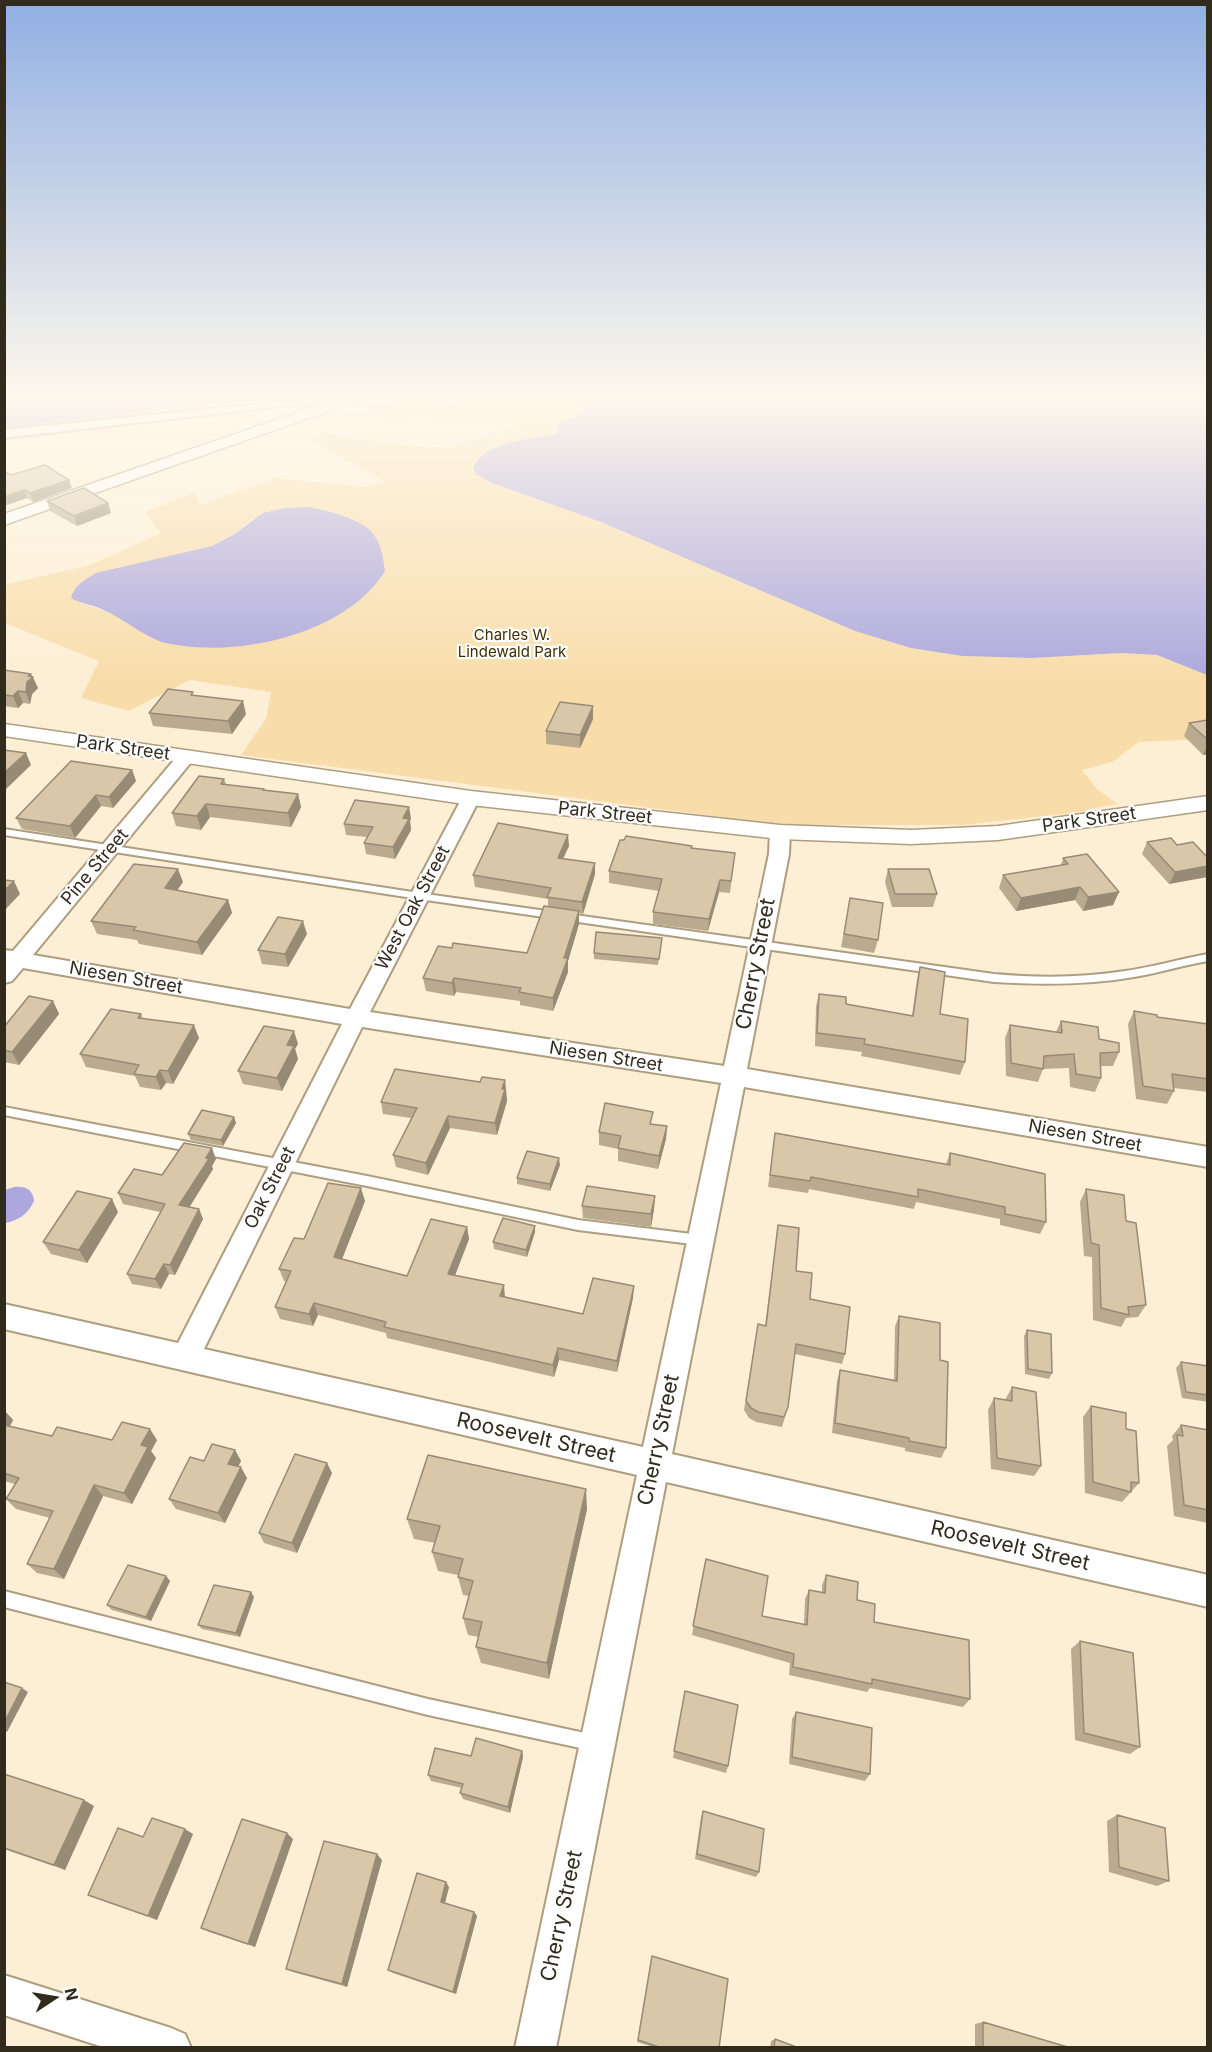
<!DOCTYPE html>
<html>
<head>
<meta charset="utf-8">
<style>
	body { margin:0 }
	#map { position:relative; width:1212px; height:2052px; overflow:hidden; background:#fdefd5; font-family:Inter,sans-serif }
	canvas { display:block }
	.frame { position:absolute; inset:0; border:6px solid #312b1e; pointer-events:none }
	.north { position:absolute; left:24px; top:1968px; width:60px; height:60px; -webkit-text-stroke:4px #fff; paint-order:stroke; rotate:78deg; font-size:16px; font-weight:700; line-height:24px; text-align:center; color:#312b1e }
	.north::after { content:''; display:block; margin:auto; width:21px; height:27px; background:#312b1e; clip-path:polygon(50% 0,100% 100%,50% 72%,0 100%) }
</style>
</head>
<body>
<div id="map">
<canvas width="1212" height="2052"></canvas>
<div class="frame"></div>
<div class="north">N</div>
</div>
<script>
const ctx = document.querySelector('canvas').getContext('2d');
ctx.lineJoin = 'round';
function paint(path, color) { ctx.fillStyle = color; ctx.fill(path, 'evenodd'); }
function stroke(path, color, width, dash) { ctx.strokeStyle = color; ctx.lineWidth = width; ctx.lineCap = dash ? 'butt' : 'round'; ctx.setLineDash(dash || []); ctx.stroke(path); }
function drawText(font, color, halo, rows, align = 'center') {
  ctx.font = font + ' Inter,sans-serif'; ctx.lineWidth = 4.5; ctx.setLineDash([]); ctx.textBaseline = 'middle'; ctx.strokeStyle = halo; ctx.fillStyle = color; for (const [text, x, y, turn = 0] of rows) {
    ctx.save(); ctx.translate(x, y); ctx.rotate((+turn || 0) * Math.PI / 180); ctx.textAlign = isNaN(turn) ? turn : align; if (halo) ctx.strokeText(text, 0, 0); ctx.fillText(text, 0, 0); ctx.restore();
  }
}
paint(new Path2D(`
	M278,396H349C334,401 304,399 286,401L5,433L4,428Z
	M407,396H431L448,402L498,396H573L584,412L570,417L557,432L495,447L492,483L601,522L855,631L911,648L962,656L1032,658L1122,653L1157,655L1207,675V739L1139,742L1112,762L1082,770L1097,789L1118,804L1089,809L1090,811L964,825H784L241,755L266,719L271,692L190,680L129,711L81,698L99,661L5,623L4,585L90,565L161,533L145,512L195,492L200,505L275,478L365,487L384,481L308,439L321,433L386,443L445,448L502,431L529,420L442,423L425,414L395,421L366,409ZM309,507L329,511L350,608C309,630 270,645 223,647C215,647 204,649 196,647C155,637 119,613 80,603L169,557L212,546L233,535L251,520L285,508Z`), '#f8ddaa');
paint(new Path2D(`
	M5,396H278L5,428Z
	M573,396H1207V675L1157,655L1122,653L1032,658L962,656L911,648L855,631L601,522L492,483L476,474L473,468C484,440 532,440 557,433L558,424L584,412Z
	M309,507C326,510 365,520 374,535C382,546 383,559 385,571C346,635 235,659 166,643C145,638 122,617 101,609C91,604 81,604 71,598C74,585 85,580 96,573L212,546L233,535L263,513L285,508Z
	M14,1187C25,1186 33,1189 34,1201C28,1214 18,1221 5,1223V1190Z`), '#aca7dc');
const service = new Path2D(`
	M4,829L419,893L994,974C1038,978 1081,978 1125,971C1153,967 1180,959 1208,954V961C1183,965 1159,973 1134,977C1088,985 1041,985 994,982L419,899L4,835Z
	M4,1107L367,1176L578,1220L700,1235L704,1236L706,1240L704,1244L700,1245L578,1230L367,1186L4,1115Z
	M4,1591L428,1699L594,1735L600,1737L602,1743L600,1749L594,1751L428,1715L4,1607Z`);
const minor = new Path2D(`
	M327,397L345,403L339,406L327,403L302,404L4,438V430Z
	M186,752L192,753L195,757L192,761L33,955L350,1009L462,798L464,794H478L480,798L370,1012L724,1066L769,854L770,832L773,828H787L790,832L789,854L747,1069L1208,1147V1167L744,1087L672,1454L1208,1575V1607L666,1482L556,2048H515L637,1475L4,1329V1304L178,1343L342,1024L23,968L12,981L4,983V950L13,951L180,753ZM362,1027L721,1083L643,1447L204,1349Z
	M4,1975L171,2028L185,2034L191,2048H106L4,2015Z`);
const tertiary = new Path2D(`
	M345,396H365L363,399L4,525V514Z
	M4,724L471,791L780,825L911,830L998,826L1208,796V810L998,840L911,844L780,839L471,805L4,736Z`);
stroke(service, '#ae9e80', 4);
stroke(minor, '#ae9e80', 4);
stroke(tertiary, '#ae9e80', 3);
paint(service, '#fff');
paint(minor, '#fff');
paint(tertiary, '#fff');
paint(new Path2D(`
	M4,471L11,475L72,488L33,502L27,498L4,506Z
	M47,501L111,513L77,526L50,511Z
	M4,670L33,677L38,688L32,694L30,704L23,703L18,708L4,706Z
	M194,696L246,714L232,734L153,726L149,713Z
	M593,706V719L580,748L546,744V731Z
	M1208,720V754L1203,755L1184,736L1189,723Z
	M132,770L136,781L113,808L101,806L75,838L22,829L16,818Z
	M224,779L226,784L265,791L298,794L301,807L291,827L210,817L201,830L176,826L172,813Z
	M411,818L410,821L411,830L395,859L366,854L364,843L367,837L346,835L344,824Z
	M1147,842L1177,845L1193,842L1169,884L1142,854Z
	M569,846L563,859L595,863V874L583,914L579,913V924L568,961V972L553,1011L520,1005V1001L456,992L454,996L426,991L423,978L452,948L527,953L548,907V899L475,887L473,875Z
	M692,849L735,853L730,893L719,892L708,931L653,924V912L659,891L609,883V871Z
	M1063,858L1119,892L1113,905L1083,911L1075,900L1016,911L999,888L1003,875L1061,865Z
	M888,869L937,894L933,907H892L885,882Z
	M183,882L177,890L228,900L232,913L202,955L139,944L137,940L97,934L91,921Z
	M850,898L878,940L874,953L841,947Z
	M307,934L288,967L262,964L258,950Z
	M661,945L658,965L594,959V953Z
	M920,967L940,1014L965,1062L960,1075L861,1056L862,1052L815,1046L816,1006L819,994L846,1004L912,1016L917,979Z
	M53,1001L59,1014L19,1065L4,1062V1027Z
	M1134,1011L1157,1017L1208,1024V1092L1174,1088V1091L1167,1104L1136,1099L1128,1024Z
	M141,1014L143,1019L199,1038L173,1084L166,1083L161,1090L140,1087L135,1076L86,1067L80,1054Z
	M1061,1021L1099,1039L1119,1052L1113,1066H1100L1101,1078L1095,1092L1070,1087L1069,1068L1043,1069L1038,1082L1006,1076L1005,1038L1010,1025L1056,1032Z
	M298,1044L295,1049L298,1059L282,1091L243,1084L238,1071Z
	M505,1080L507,1101L497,1135L450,1128L428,1175L396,1167L393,1155L411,1118L383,1114L381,1102L480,1082Z
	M234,1117L236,1123L223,1146L191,1140L188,1134Z
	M653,1124L667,1126L666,1139L658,1169L618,1161V1149L599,1145V1132Z
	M775,1133L946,1164L950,1153L1046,1222L1040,1234L1000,1225V1219L916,1202L914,1209L809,1189L808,1193L768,1187Z
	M216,1159L212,1166L213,1169L189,1207L199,1209L203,1219L175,1275L169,1274L161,1289L132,1284L127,1274L160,1212L123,1204L118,1193L162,1175Z
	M560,1165L550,1191L517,1184V1178Z
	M1086,1189L1126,1221L1146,1305L1138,1317L1126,1318L1121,1327L1093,1320L1092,1257L1084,1256L1080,1202Z
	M655,1196L654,1209L651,1227L583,1218L582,1206Z
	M365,1201L342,1259L407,1276L467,1227L469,1239L455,1275L505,1297L583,1314L633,1298L617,1372L559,1360L554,1377L387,1338L386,1333L318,1315L313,1326L280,1319L275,1307L286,1281H284L279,1269L304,1239Z
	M118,1212L87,1263L51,1254L43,1242Z
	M778,1225L796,1271L810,1299L845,1354L842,1364L795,1354L785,1417L782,1427L756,1422L749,1418L744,1410L756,1335L765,1326Z
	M535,1226V1232L527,1257L494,1249L493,1242Z
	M899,1316L940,1360L946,1448L941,1458L905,1451V1448L832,1433L837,1381L840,1370L894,1381L895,1326Z
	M1027,1330L1052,1373L1049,1379L1025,1374L1024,1336Z
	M1181,1362L1208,1366V1402L1182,1398L1176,1368Z
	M1012,1387L1041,1466L1034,1476L991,1469L988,1410L994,1398L1005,1400Z
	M1091,1406L1126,1429L1139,1483L1122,1502L1085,1493L1083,1417Z
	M4,1410L13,1420L10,1426L52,1436L112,1440H157L151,1451L156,1458L132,1504L103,1496L64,1579L37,1573L27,1564L50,1518L16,1509L6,1499L15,1484L4,1481Z
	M1181,1425L1208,1430V1523L1174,1516L1167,1446L1173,1440L1172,1436Z
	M235,1450L241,1461L238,1467L247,1478L225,1523L176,1509L169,1499L204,1461Z
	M332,1473L297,1553L264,1543L259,1533Z
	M587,1509L549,1679L481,1663L476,1647L479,1637L468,1635L463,1618L469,1596L463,1595L458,1577V1575L438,1571L432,1552L435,1543L414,1539L407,1519Z
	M706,1559L762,1616L804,1624L805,1599L809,1590L822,1592V1585L826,1575L857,1600L874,1622L970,1699L963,1707L870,1688L867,1692L789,1675L790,1663L692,1635Z
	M166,1576L170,1581L151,1621L112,1610L107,1605Z
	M254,1597L240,1637L202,1629L198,1625Z
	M1080,1641L1140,1747L1130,1754L1075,1740L1071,1649Z
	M685,1691L728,1766L726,1773L673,1758Z
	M796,1712L870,1774L865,1781L789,1764L792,1719Z
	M522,1751L523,1757L510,1813L463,1799L460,1793L462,1788L431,1781L428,1775L471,1756Z
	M4,1774L94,1806L65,1870L4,1849Z
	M703,1811L759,1872L756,1877L695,1859L701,1817Z
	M1117,1815L1169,1881L1157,1886L1109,1872L1107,1821Z
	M193,1834L157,1920L88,1895L143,1837Z
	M293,1839L255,1947L209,1932L201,1928Z
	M382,1860L347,1987L293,1972L286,1969Z
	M449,1887L445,1903L474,1912L477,1916L456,1994L393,1973L388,1970Z
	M651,1959L719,2048H656L637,2042Z
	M983,2022L1071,2048H975V2024Z
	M775,2039L799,2048H770L771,2041Z`), '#baab90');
paint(new Path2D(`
	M69,480L72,488L33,502L30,493Z
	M24,490L27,498L4,506V497Z
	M108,503L111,513L77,526L74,516Z
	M31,674L38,688L32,694L30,704L26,692L28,676Z
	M18,691L23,703L18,708L13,696Z
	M243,701L246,714L232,734L228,721Z
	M593,706V719L580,748V735Z
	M1208,745V754L1203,755Z
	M26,753L31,765L4,791V773Z
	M132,770L136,781L113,808L109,797Z
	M298,794L301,807L291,827L288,813Z
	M96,795L101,806L75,838L70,826Z
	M206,804L210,817L201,830L197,816Z
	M409,807L411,818L410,821L411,830L395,859L393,847L403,818Z
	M568,835L569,846L558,869V858Z
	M595,863V874L583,914L582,902Z
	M1208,866V877L1169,884L1175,872Z
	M178,869L183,882L170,901L165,888Z
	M720,880L719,892L708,931L709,919Z
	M14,881L20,894L4,911V891Z
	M1080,887L1075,900L1016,911L1021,898Z
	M1119,892L1113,905L1083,911L1088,897Z
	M228,900L232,913L202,955L197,942Z
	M579,911V924L568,961V972L553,1011V998Z
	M303,921L307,934L288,967L285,954Z
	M454,978L456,992L454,996L452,983Z
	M53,1001L59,1014L19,1065L12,1052Z
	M194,1025L199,1038L173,1084L168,1071Z
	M294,1031L298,1044L295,1049L298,1059L282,1091L277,1078L287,1045Z
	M160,1070L166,1083L161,1090L156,1077Z
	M505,1080L507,1101L497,1135L495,1123L502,1089Z
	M448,1116L450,1128L428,1175L426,1163Z
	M234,1117L236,1123L223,1146L221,1140Z
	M667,1126L666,1139L658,1169L659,1156Z
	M212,1148L216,1159L212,1166L213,1169L184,1216L179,1205Z
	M559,1158L560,1165L550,1191V1184Z
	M361,1188L365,1201L338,1269L334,1257Z
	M655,1196L654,1209L651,1227V1214Z
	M112,1199L118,1212L87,1263L79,1250Z
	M199,1209L203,1219L175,1275L170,1265Z
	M535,1226V1232L527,1257L526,1250Z
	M467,1227L469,1239L451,1286L448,1274Z
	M164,1264L169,1274L161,1289L155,1279Z
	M504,1285L505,1297L500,1296Z
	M634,1286L633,1298L617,1372V1361Z
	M314,1303L318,1315L313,1326L309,1314Z
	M558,1348L559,1360L554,1377L553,1365Z
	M4,1410L13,1420L6,1434L4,1432Z
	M150,1429L157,1440L151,1451L156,1458L132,1504L124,1493L141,1445Z
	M235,1450L241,1461L234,1474L228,1464Z
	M327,1463L332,1473L297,1553L292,1543Z
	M241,1467L247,1478L225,1523L218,1513Z
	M94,1485L103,1496L64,1579L54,1569Z
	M586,1489L587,1509L549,1679L547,1663Z
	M166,1576L170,1581L151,1621L146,1617Z
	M251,1592L254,1597L240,1637L236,1633Z
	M22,1688L28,1692L7,1732L4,1730V1723Z
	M522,1751L523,1757L510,1813L508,1807Z
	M84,1800L94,1806L65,1870L54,1865Z
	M185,1829L193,1834L157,1920L148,1916Z
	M287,1833L293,1839L255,1947L248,1944Z
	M377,1854L382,1860L347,1987L342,1984Z
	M446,1882L449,1887L444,1906L441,1902Z
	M474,1912L477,1916L456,1994L453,1992Z`), '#978b76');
const building = new Path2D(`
	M45,465L69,480L30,493L24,490L4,497V471L11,475Z
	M84,488L108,503L74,516L47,501Z
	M4,670L31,674L28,676L33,677L27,682L26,692L18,691L13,696L4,695Z
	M168,689L193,692L191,695L243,701L228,721L149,713Z
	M560,702L593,706L580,735L546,731Z
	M1208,720V740L1189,723Z
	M4,750L26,753L4,773Z
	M71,761L132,770L109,797L96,795L70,826L16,818Z
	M199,776L224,779L221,784L264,789L263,790L298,794L288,813L206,804L197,816L172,813Z
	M355,800L409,807L403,818L409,819L393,847L364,843L373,827L344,824Z
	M498,823L568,835L558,858L595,863L582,902L547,897L551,888L473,875Z
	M626,836L692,846L691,848L735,853L731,881L720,880L709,919L653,912L662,879L609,871L620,840H624Z
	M1171,838L1177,845L1193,842L1208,858V866L1175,872L1147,842Z
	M1087,854L1119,892L1088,897L1080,887L1021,898L1003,875L1068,864L1063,858Z
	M134,864L178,869L165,888L228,900L197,942L133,930L136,927L91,921Z
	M888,869H929L937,894H895Z
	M4,880L14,881L4,891Z
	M850,898L883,903L878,940L844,934Z
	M544,906L579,911L564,958H568L553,998L519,992L521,988L454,978L452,983L423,978L438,946L452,948L453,943L527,953Z
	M278,917L303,921L285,954L258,950Z
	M596,932L662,938L659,959L594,953Z
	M920,967L945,972L940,1014L968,1019L965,1062L864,1044L865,1039L817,1033L819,994L846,997V1004L913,1016Z
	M29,996L53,1001L12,1052L4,1050V1027Z
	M111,1009L141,1014L138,1018L194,1025L168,1071L160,1070L156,1077L134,1074L139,1065L80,1054Z
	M1134,1011L1157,1015V1017L1208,1024V1079L1172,1074L1174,1091L1143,1086Z
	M1061,1021L1098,1027L1099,1039L1119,1043V1052L1100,1053L1101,1078L1076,1074L1074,1054L1044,1056L1043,1069L1011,1063L1010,1025L1062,1033Z
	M264,1026L294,1031L287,1045L294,1046L277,1078L238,1071Z
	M395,1069L480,1082L482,1077L505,1080L502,1089H505L495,1123L448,1116L426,1163L393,1155L417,1108L381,1102Z
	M605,1103L653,1112L650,1124L667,1126L659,1156L618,1148L621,1136L599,1132Z
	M202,1110L234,1117L221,1140L188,1134Z
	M775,1133L950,1165V1153L1045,1174L1046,1222L1005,1214V1207L918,1189V1197L811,1177L810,1181L770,1175Z
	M184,1143L212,1148L206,1158L209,1159L179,1205L199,1209L170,1265L164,1264L155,1279L127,1274L165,1204L118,1193L134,1169L162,1175Z
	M527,1151L559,1158L550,1184L517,1178Z
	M328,1183L361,1188L334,1257L407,1276L431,1219L467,1227L448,1274L504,1285L500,1296L583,1314L593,1278L634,1286L617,1361L558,1348L553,1365L384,1327L386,1322L314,1303L309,1314L275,1307L291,1271L279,1269L294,1238L304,1239Z
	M587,1186L655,1196L651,1214L582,1206Z
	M1086,1189L1124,1195L1126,1221L1136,1223L1146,1305L1128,1307L1129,1315L1101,1308L1099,1245L1091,1243Z
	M77,1191L112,1199L79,1250L43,1242Z
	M503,1218L535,1226L526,1250L493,1242Z
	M778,1225L799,1228L796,1271L812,1273L810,1299L850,1307L845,1354L796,1344L788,1407L784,1417L758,1412L751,1408L746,1401L758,1324L766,1326Z
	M899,1316L940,1323V1360L948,1362L946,1448L909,1441V1438L835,1423L840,1370L897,1381Z
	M1027,1330L1051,1334L1052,1373L1028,1369Z
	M1181,1362L1208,1366V1395L1186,1392Z
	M1012,1387L1036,1392L1041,1466L997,1458L994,1398L1012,1401Z
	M1091,1406L1126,1413V1429L1136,1431L1139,1483L1131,1482V1492L1093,1482Z
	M122,1422L150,1429L141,1445L148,1447L124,1493L94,1485L54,1569L27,1564L53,1511L6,1499L19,1478L4,1473V1425L52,1436L57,1427L112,1440Z
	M1181,1425L1208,1430V1510L1184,1505L1177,1435L1183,1436Z
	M212,1444L235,1450L228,1464L241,1467L218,1513L169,1499L190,1457L204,1461Z
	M295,1454L327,1463L292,1543L259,1533Z
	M428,1455L586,1489L547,1663L476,1647L482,1622L463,1618L473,1581L458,1577L463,1559L432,1552L440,1526L407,1519Z
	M706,1559L768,1576L762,1616L807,1625L809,1590L825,1593L826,1575L858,1582L857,1600L875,1604L874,1622L969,1640L970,1699L872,1679V1684L793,1667L794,1654L693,1626Z
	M128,1565L166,1576L146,1617L107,1605Z
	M214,1585L251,1592L236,1633L198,1625Z
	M1080,1641L1133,1653L1140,1747L1084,1733Z
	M4,1682L22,1688L4,1723Z
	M685,1691L738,1705L728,1766L674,1751Z
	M796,1712L872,1728L870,1774L792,1757Z
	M476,1738L522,1751L508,1807L460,1793L463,1784L428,1775L435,1748L471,1756Z
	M4,1774L84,1800L54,1865L4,1848Z
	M703,1811L764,1829L759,1872L697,1854Z
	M1117,1815L1165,1828L1169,1881L1119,1867Z
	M152,1818L185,1829L148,1916L88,1895L118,1828L143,1837Z
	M242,1819L287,1833L248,1944L201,1928Z
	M324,1841L377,1854L342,1984L286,1969Z
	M417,1873L446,1882L441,1902L474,1912L453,1992L388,1970Z
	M652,1956L728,1979L719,2048H662L638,2040Z
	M983,2022L1071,2048H983Z
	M775,2039L799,2048H774Z`);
paint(building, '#d8c7a8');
stroke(building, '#978b76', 1.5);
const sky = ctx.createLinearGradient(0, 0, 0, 683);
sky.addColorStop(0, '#90afe3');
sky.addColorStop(0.58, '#fef8ec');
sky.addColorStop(1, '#fef8ec00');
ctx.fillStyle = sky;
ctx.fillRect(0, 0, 1212, 683);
drawText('15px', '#422f03', '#fff', [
	["Charles W.",512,635],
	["Lindewald Park",512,652]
]);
drawText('18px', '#312b1e', '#fff', [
	["Park Street",123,748,8],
	["Park Street",605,813,6],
	["Park Street",1089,820,-8],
	["Pine Street",95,867,-50],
	["West Oak Street",413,908,-62],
	["Niesen Street",126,978,10],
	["Niesen Street",606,1057,9],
	["Niesen Street",1085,1136,10],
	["Oak Street",270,1188,-63]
]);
drawText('21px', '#312b1e', '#fff', [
	["Cherry Street",756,964,-79],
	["Roosevelt Street",536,1438,13],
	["Cherry Street",659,1440,-78],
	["Roosevelt Street",1010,1546,13],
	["Cherry Street",562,1916,-78]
]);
</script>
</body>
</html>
